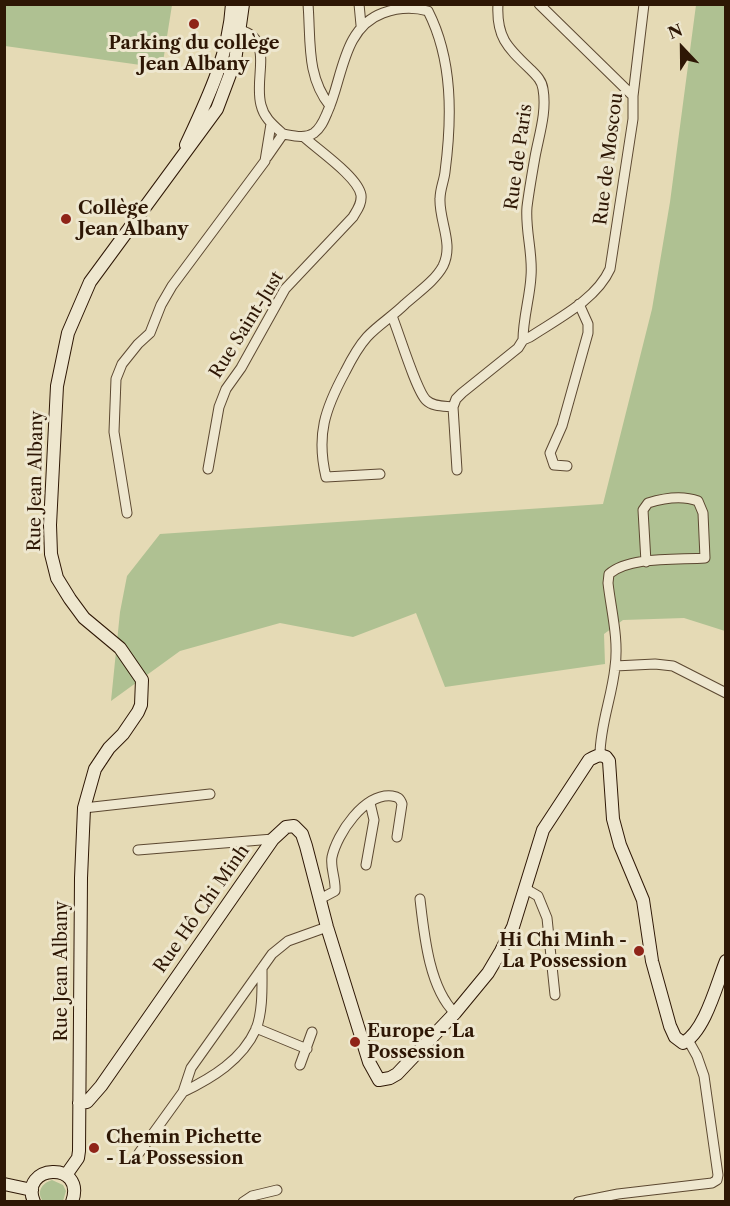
<!DOCTYPE html>
<html>
<head>
<meta charset="utf-8">
<style>
	body { margin:0 }
	#map { position:relative; width:730px; height:1206px; overflow:hidden; background:#e5dab5; font-family:"Libre Caslon Text",serif }
	canvas { display:block }
	.frame { position:absolute; inset:0; border:6px solid #2e1705; pointer-events:none }
	.north { position:absolute; left:652px; top:18px; width:60px; height:60px; -webkit-text-stroke:4px #eee7cf; paint-order:stroke; rotate:338deg; font-size:16px; font-weight:700; line-height:24px; text-align:center; color:#2e1705 }
	.north::after { content:''; display:block; margin:auto; width:21px; height:27px; background:#2e1705; clip-path:polygon(50% 0,100% 100%,50% 72%,0 100%) }
</style>
</head>
<body>
<div id="map">
<canvas width="730" height="1206"></canvas>
<div class="frame"></div>
<div class="north">N</div>
</div>
<script>
const ctx = document.querySelector('canvas').getContext('2d');
ctx.lineJoin = 'round';
function paint(path, color) { ctx.fillStyle = color; ctx.fill(path, 'evenodd'); }
function stroke(path, color, width, dash) { ctx.strokeStyle = color; ctx.lineWidth = width; ctx.lineCap = dash ? 'butt' : 'round'; ctx.setLineDash(dash || []); ctx.stroke(path); }
function drawText(font, color, halo, rows, align = 'center') {
  ctx.font = font + ' "Libre Caslon Text",serif'; ctx.lineWidth = 6; ctx.setLineDash([]); ctx.textBaseline = 'middle'; ctx.strokeStyle = halo; ctx.fillStyle = color; for (const [text, x, y, turn = 0] of rows) {
    ctx.save(); ctx.translate(x, y); ctx.rotate((+turn || 0) * Math.PI / 180); ctx.textAlign = isNaN(turn) ? turn : align; if (halo) ctx.strokeText(text, 0, 0); ctx.fillText(text, 0, 0); ctx.restore();
  }
}
paint(new Path2D(`
	M4,5H172L162,68L5,46Z
	M696,5H725V631L684,618L623,620L604,634L605,664L445,687L416,613L353,637L280,623L180,651L111,701L120,612L127,576L160,534L603,504L652,309L670,202Z
	M52,1180L63,1185L66,1191L63,1201H43C36,1192 42,1183 52,1180Z`), '#afc192');
const street = new Path2D(`
	M308,4C311,41 306,76 330,106
	M359,4L361,25
	M539,4L633,96
	M235,29C277,36 253,76 261,105C264,118 273,125 283,134
	M283,134C294,136 305,139 314,133C321,128 324,120 327,113C343,79 342,28 383,13C397,8 414,7 428,11
	M267,157L283,134
	M392,316C399,333 416,390 426,400C433,407 444,406 453,407
	M523,340L530,337C557,319 596,300 610,269L633,119V96L644,4
	M567,466L554,465L550,453L562,426L588,333V324L579,304
	M208,469L219,407L226,389L241,368L285,289L353,217C357,210 362,204 361,195C358,177 318,150 304,137
	M457,470L453,407L456,399L462,393L518,348L523,340C523,318 530,297 531,276C533,253 525,230 527,207C529,191 532,174 535,157C539,135 547,112 543,89C542,81 537,76 531,70C508,48 496,38 498,4
	M380,474L326,477C316,435 325,409 345,372C351,360 358,347 367,337C378,325 393,316 405,304C417,293 435,281 443,266C454,244 439,221 440,199C440,189 444,181 445,172C452,118 453,60 428,11
	M127,513L114,432L116,379L122,364L138,344L150,333L161,305L172,286L265,161L271,124
	M615,666L655,664L673,666L726,693
	M600,755C600,725 612,697 615,667C619,639 611,610 608,583L609,574C629,556 678,560 705,558L703,513L698,501C682,495 664,498 648,503L643,510L646,562
	M84,808L210,794
	M138,850L273,839
	M366,865L374,820L370,803
	M526,889L538,896L547,918L555,995
	M320,899L335,891C336,879 330,868 332,857C337,834 364,793 392,796C398,797 400,798 402,804L397,837
	M420,899C424,934 429,988 455,1013
	M256,1028L307,1049
	M300,1065L312,1032
	M183,1092C212,1078 242,1060 256,1029C263,1011 262,987 262,968
	M139,1153L183,1092L191,1068L272,954L288,941L327,927
	M243,1202L252,1196L277,1190
	M578,1202L618,1194L712,1183L717,1180L718,1175L704,1076L697,1056L688,1040`);
const secondary = new Path2D(`
	M186,145C207,100 229,55 232,4
	M79,1103L87,1102L101,1086L273,839L286,827L294,826L302,834L306,846L327,927L369,1062L379,1080L390,1078L397,1074L455,1013L488,973L501,951L513,927L543,830L589,760C596,756 599,754 606,757L609,761L613,819L620,845L643,900L652,961L670,1026L675,1037L683,1043C705,1032 717,983 726,961
	M66,1175L78,1158L79,1151L81,878L84,808L95,769L109,748L123,734L138,712L141,705L142,680L120,648L84,618L70,599L57,578L51,554L50,525L57,386L68,333L90,282L217,109L235,61L243,4
	M4,1184L32,1190
	M34,1202C18,1164 87,1160 72,1202`);
stroke(street, '#5c4831', 11);
stroke(secondary, '#2e1705', 14);
stroke(street, '#eee7cf', 9);
stroke(secondary, '#eee7cf', 12);
for (const [x, y, r, color] of [
	[194,24,6,"#8f2418"],
	[66,219,6,"#8f2418"],
	[639,951,6,"#8f2418"],
	[355,1042,6,"#8f2418"],
	[94,1148,6,"#8f2418"]
]) { const dot = new Path2D(); dot.arc(x, y, r, 0, 2 * Math.PI); ctx.fillStyle = color; ctx.fill(dot); stroke(dot, '#eee7cf', 2); }
drawText('bold 18px', '#2e1705', '#eee7cf', [
	["Parking du collège",194,44,"center"],
	["Jean Albany",194,65,"center"],
	["Collège",78,209],
	["Jean Albany",78,230],
	["Hi Chi Minh -",627,941,"right"],
	["La Possession",627,962,"right"],
	["Europe - La",367,1032],
	["Possession",367,1053],
	["Chemin Pichette",106,1138],
	["- La Possession",106,1159]
], 'left');
drawText('18px', '#2e1705', '#eee7cf', [
	["Rue de Paris",519,157,-82],
	["Rue de Moscou",609,159,-83],
	["Rue Saint-Just",247,325,-58],
	["Rue Jean Albany",36,481,-89],
	["Rue Hô Chi Minh",202,909,-55],
	["Rue Jean Albany",62,971,-90]
]);
</script>
</body>
</html>
